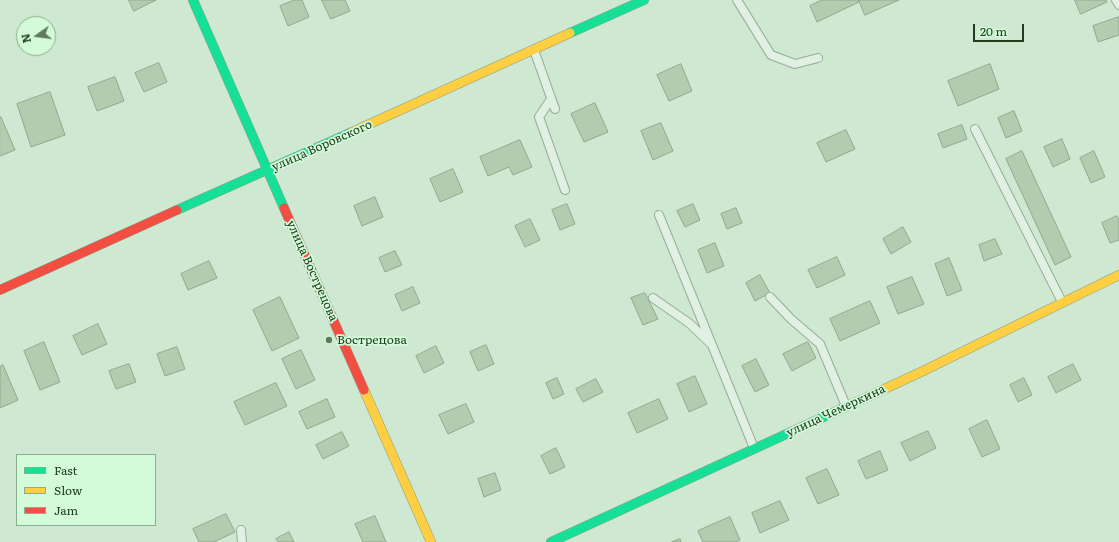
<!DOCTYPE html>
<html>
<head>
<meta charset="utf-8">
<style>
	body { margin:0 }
	#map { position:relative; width:1119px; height:542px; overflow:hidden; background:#cee8d1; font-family:Literata,serif }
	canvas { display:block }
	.legend { position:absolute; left:16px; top:454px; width:140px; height:72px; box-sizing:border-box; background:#d3fad9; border:1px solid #8baf8e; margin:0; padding:5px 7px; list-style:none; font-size:12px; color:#203e1d }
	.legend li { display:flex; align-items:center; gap:8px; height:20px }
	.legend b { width:20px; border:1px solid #8baf8e }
	.north { position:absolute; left:16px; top:16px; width:40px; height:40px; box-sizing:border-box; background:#d3fad9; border:1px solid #8baf8e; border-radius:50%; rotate:256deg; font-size:11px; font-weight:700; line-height:16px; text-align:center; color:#203e1d }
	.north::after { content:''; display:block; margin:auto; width:14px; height:18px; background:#5d7a5c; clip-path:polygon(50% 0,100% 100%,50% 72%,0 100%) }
	.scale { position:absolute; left:973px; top:24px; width:51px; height:18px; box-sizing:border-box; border:2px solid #203e1d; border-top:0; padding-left:5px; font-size:12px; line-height:14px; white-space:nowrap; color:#203e1d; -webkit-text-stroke:3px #d3fad9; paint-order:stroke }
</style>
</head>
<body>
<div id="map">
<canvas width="1119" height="542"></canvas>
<ul class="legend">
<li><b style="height:5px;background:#16e098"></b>Fast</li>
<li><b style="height:5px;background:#ffcf43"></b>Slow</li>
<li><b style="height:5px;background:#f24e42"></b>Jam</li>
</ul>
<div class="north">N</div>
<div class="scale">20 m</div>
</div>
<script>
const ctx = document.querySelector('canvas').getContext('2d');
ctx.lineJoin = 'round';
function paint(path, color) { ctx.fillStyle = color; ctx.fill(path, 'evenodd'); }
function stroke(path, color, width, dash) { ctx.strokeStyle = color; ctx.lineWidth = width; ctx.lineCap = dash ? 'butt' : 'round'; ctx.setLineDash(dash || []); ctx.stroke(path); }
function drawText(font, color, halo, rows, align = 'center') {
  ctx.font = font + ' Literata,serif'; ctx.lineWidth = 3.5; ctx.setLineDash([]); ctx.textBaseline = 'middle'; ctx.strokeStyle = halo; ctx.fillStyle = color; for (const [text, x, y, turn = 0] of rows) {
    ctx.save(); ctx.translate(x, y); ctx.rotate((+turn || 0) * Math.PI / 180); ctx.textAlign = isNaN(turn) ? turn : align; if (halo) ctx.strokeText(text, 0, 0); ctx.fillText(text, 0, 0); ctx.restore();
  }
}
const building = new Path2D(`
	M129,0H156L134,11Z
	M295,0H302L309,17L288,26L280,6Z
	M322,0H345L350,11L331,19Z
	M822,0H859V2L817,22L810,6Z
	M859,0H899L865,15Z
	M1075,0H1106L1107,2L1081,14Z
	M1119,17V35L1098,42L1093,26Z
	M159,63L167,82L144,92L135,73Z
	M681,64L692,91L669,101L657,75Z
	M990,64L999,89L958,106L948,81Z
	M115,77L124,101L97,111L88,87Z
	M50,92L65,135L31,147L17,104Z
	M595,103L608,132L584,142L571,114Z
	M1014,111L1022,131L1006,138L998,118Z
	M0,117H1L15,150L0,156Z
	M661,123L673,151L653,160L641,131Z
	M962,125L967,139L943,148L938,134Z
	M846,130L855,149L826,162L817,143Z
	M1062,139L1070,159L1053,167L1044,147Z
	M520,140L532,167L513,175L509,167L488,176L480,157Z
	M1022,151L1071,257L1055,265L1006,159Z
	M1094,151L1105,177L1091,183L1080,158Z
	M453,169L463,192L440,202L430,179Z
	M375,197L383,217L362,226L354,206Z
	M567,204L575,224L560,230L552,210Z
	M693,204L700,220L685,227L677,211Z
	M736,208L742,223L727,229L721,214Z
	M1117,216L1119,220V240L1110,243L1102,223Z
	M530,219L540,240L525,247L515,226Z
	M903,227L911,242L891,254L883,239Z
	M995,239L1002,254L984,261L979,245Z
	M715,243L724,266L707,273L698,250Z
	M395,251L402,265L385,272L379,258Z
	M837,257L845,275L817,288L808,270Z
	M949,258L962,290L947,296L935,264Z
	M209,261L217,278L188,290L181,274Z
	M760,275L770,293L755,301L746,283Z
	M912,277L924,304L898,314L887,287Z
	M413,287L420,303L402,311L395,295Z
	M645,293L658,319L643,325L631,298Z
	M280,297L299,338L272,351L253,310Z
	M870,301L880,323L840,341L830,319Z
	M98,324L107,344L82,355L73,336Z
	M44,342L60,382L40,390L24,351Z
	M808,342L816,358L792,371L783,354Z
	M486,345L494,364L478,371L470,352Z
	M436,346L444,363L424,373L416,356Z
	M177,347L185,369L165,376L157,354Z
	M301,350L315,380L296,389L282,359Z
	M756,359L769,385L755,392L742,366Z
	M129,364L136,382L116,389L109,371Z
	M1073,364L1081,380L1056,393L1048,377Z
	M3,365L18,400L0,408V367Z
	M695,376L707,404L689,412L677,384Z
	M557,378L564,394L553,399L546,383Z
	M1024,378L1032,395L1018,402L1010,385Z
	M596,379L603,392L583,402L576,389Z
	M276,383L287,406L245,425L234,402Z
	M327,399L335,417L307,429L299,412Z
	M659,399L668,419L637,433L628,413Z
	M466,404L474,422L448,434L439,415Z
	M987,420L1000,449L982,457L969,429Z
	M928,431L936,448L910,461L901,443Z
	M342,432L349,446L323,459L316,445Z
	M556,448L565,467L550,474L541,456Z
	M880,451L888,470L866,479L858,461Z
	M827,469L839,495L818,504L806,478Z
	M495,473L501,490L484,497L478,479Z
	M780,501L789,520L760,533L752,513Z
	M226,514L235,532L214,542H199L193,529Z
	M375,516L386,542H363L355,524Z
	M730,517L740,540L736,542H703L698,531Z
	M289,532L294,542H278L276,539Z
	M680,539L681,542H672Z`);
paint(building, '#b1ccaf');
stroke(building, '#8fa98d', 1);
const lane = new Path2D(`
	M737,0L771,55L795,64L818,58
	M1116,0L1119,5
	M534,50L555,109
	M551,99L539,117L565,190
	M975,129L1062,302
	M659,215L754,448
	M770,297L791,319L820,344L846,406
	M653,298L689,323L710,343
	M241,530L242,542`);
const fast = new Path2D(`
	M193,0L284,208
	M570,33L644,0
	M177,210L352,132
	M551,542L865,398`);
const slow = new Path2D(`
	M352,132L570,33
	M364,390L431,542
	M865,398L921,372L1119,275`);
const jam = new Path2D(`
	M284,208L364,390
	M0,290L177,210`);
stroke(lane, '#97ad98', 10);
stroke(fast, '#889d88', 10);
stroke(slow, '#889d88', 10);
stroke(jam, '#889d88', 10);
stroke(lane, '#e0f0e2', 8);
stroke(fast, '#16e098', 9);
stroke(slow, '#ffcf43', 9);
stroke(jam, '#f24e42', 9);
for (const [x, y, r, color] of [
	[329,340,4,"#5d7a5c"]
]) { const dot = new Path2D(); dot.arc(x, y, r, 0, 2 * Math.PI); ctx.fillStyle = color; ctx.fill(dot); stroke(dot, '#d3fad9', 1.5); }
drawText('12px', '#203e1d', '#d3fad9', [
	["улица Воровского",322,146,-24],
	["улица Вострецова",312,271,66],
	["улица Чемеркина",836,411,-25]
]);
drawText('12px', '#203e1d', '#d3fad9', [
	["Вострецова",337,340]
], 'left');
</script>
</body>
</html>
